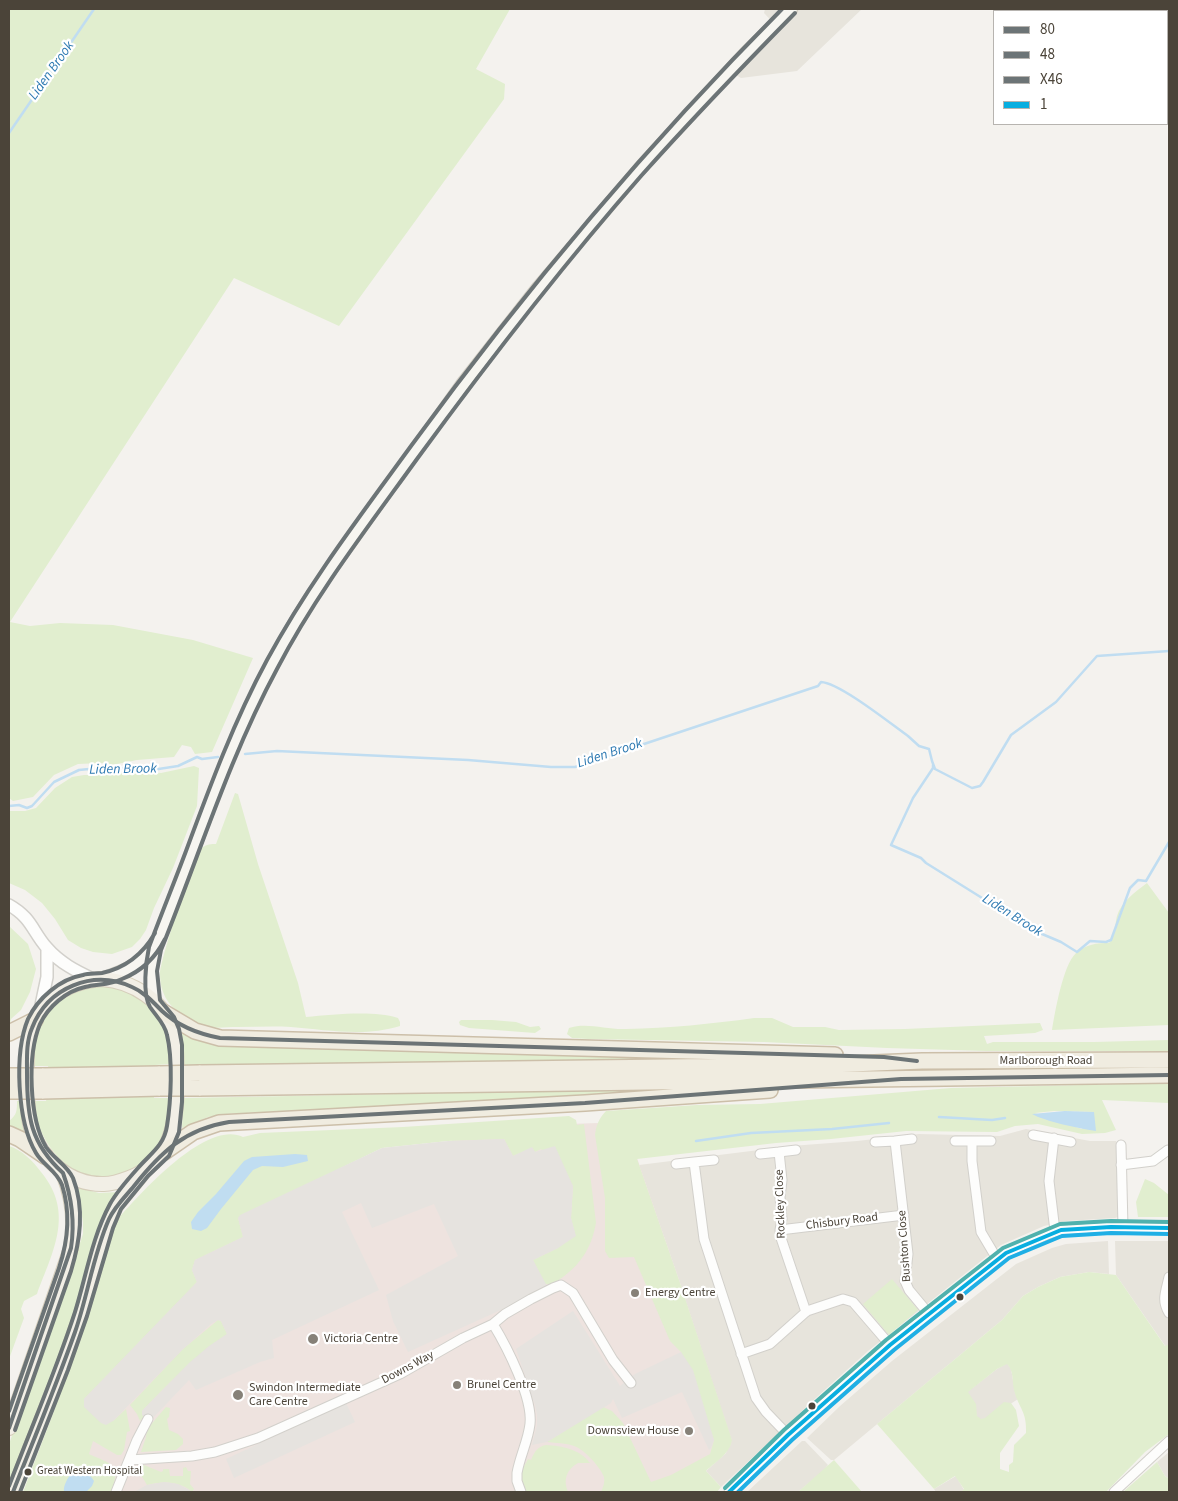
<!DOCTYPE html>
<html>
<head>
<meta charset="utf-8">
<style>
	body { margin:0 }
	#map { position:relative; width:1178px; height:1501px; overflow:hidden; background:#f4f2ee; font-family:"Source Sans 3",sans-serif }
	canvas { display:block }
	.frame { position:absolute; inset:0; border:10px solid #4b4439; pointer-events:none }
	.legend { position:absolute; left:993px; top:10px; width:175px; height:115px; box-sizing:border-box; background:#fff; border:1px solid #b7b4b0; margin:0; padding:6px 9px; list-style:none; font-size:15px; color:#4b4439 }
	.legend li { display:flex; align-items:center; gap:10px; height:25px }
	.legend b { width:25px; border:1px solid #b7b4b0 }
</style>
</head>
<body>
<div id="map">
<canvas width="1178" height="1501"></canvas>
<div class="frame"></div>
<ul class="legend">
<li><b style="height:6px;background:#6c7476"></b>80</li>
<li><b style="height:6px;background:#6c7476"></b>48</li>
<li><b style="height:6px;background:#6c7476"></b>X46</li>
<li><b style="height:6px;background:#08aee0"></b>1</li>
</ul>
</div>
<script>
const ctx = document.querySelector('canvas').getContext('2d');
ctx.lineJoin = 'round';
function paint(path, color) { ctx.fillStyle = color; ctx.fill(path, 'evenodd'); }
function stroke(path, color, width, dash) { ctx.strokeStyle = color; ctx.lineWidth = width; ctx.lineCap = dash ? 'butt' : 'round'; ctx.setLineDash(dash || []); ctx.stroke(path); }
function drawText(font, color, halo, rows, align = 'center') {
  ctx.font = font + ' "Source Sans 3",sans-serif'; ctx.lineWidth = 4.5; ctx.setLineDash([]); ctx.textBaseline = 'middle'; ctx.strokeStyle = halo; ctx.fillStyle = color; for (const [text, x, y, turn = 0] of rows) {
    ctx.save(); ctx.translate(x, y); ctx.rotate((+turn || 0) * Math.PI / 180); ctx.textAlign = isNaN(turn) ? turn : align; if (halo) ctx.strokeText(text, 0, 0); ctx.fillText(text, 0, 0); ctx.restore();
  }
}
paint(new Path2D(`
	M765,9H862L797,71L741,78L736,75L779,29L764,13Z
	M1026,1129L1090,1141H1116L1118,1217L1115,1218L1066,1221L1044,1226L1001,1245L868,1351L817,1397L721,1487L706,1471L726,1453L731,1440L679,1280L639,1165L791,1146L857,1141L919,1134L1000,1136Z
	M1108,1241L1109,1274L1089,1272L1060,1277L1038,1287L1023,1296L1002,1320L834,1460H831L807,1438L840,1406L892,1361L1016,1264L1052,1248L1066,1244Z
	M1115,1241H1169V1344L1166,1347L1116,1275Z
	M1007,1363L1011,1369L1015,1391L1018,1399L980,1424L967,1392L997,1369Z
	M802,1441H805L828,1465L823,1471L798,1492H747Z
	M1169,1452V1479L1165,1476L1157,1462Z
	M956,1476L964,1490L961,1492H936L934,1489Z`), '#e7e4dc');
paint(new Path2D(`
	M598,1123L606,1125L626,1126L679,1280L732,1440L731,1445L675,1492H26L117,1234L505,1126Z`), '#eee3df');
paint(new Path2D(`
	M9,9H510L476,69L505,84L504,99L339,326L234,278L10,622L30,626L60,623L113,625L193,640L253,658L212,752L195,754L191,747L182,745L174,757L137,760L112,765L102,763L78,764L54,775L33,797L13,801L9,798Z
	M1038,9H1169V96L1167,94V11H1037Z
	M194,766L199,768L197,806L173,868L154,908L146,930L140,939L132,947L112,954L93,952L81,948L68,940L55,919L42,903L25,890L9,883V811H25L36,808L55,788L72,777L84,775H110L133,770L161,773Z
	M235,793L238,794L258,864L298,983L306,1017C333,1015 372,1010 398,1018L400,1022V1026C365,1037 327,1030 291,1027C273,1026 255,1027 237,1027C226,1027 214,1029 203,1026C190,1023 174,1011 167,1000C162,992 160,983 160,974C160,960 194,856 202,848C206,844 212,844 216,844Z
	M1147,883L1169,913V1025L1052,1030C1055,1012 1063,965 1076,953C1086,944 1097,943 1109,943C1117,933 1114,928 1117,916C1121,902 1135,892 1147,883Z
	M9,926L28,944L36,969L30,992L21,1010L11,1019L10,1024L9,1025Z
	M89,986H115L145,1000L162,1019L169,1041L170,1064L155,1065V1069L49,1071L48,1066H33C33,1021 48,1003 89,986Z
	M754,1018H772L793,1027H825L839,1030L905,1029L1040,1023L1043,1030L1035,1033L984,1036L987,1044L993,1042H1094L1169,1040V1051H986L887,1048L764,1042L588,1039L572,1038L567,1034L569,1028C587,1022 607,1030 626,1029C669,1028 712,1024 754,1018Z
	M461,1020H492L516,1022L530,1027L539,1026L541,1029L535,1033L469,1028L460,1025L459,1022Z
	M181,1030L199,1040L221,1045L717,1059L183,1065Z
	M1169,1083V1103L1102,1100L1116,1130L1105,1133L1082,1134L1038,1124L1015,1126L997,1132L906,1131L831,1139L776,1143L637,1159L679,1280L732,1440C730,1454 715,1462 706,1471L721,1487L717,1492H601C603,1487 605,1483 604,1477C601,1468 584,1449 574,1446C566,1443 556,1443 547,1442L603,1407L612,1411L623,1423L651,1482L671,1475L710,1454L714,1440L681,1352L670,1341L634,1257L609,1258L605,1251V1198L595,1135C596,1126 599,1118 606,1111L697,1105L760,1104L951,1088ZM1054,1111L1094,1112L1082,1129L1035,1113Z
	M666,1089V1092L226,1114L208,1117L182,1128L183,1098Z
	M154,1094V1098H170C170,1107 171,1117 169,1125C166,1138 154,1155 143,1162C101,1195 58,1172 39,1127C35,1119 34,1110 33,1101H46L47,1096Z
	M17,1101H22V1124L24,1133L9,1127V1121C17,1115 17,1110 17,1101Z
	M569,1116L576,1120L577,1125L584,1124L596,1223C592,1246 582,1263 563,1277C557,1281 552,1285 545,1284L533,1260L558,1248L575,1234L571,1218L573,1186L541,1149L535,1152L532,1148L513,1156L504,1139L448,1141L382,1148L238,1218L243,1237L195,1260L192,1270L197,1282L84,1399L113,1421L126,1409L130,1431L127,1432L124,1450L121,1455H117L93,1441L89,1454C112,1465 122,1463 111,1492H23L54,1411L117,1220C139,1195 206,1119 243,1137L260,1133L403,1127Z
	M9,1146C22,1150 33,1161 41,1172C75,1213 53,1251 37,1294L24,1301L21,1309L24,1318L9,1359Z
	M1145,1179L1154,1183L1169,1195V1217H1138L1136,1202Z
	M80,1188L99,1193L119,1192L101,1224L68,1339L9,1489V1444L62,1297L83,1234V1223L78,1189Z
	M1089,1272L1116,1275L1165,1346L1169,1344V1434L1145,1452L1106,1492H961L964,1489L955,1476L934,1489L877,1424L1002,1320L1023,1296L1038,1287L1060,1277ZM1007,1364C1014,1371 1012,1381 1014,1390C1019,1409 1027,1411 1026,1433L1014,1445L1013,1462L1009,1465V1472L1000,1469V1453L1019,1426L1016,1410L1011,1403L1004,1402L985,1418L981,1419L977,1416L976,1404L968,1392L997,1369Z
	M892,1279L918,1310L889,1335L863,1304Z
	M218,1320L221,1321L227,1334C194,1356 169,1383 142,1411V1415L144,1416L140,1421L137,1414L130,1405L183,1349Z
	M166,1407L170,1408L169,1417L167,1419L169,1430L178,1434L183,1439V1444L176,1450L141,1452L146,1437L147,1429Z
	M546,1445C562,1446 580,1449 590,1463H578C566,1470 563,1480 568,1492H525C518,1476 520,1474 528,1459L531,1460C535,1451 537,1447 546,1445Z
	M834,1460L862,1492H798Z
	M1157,1462L1165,1476L1169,1479V1492H1123Z
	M144,1465L161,1472L163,1471V1469H169L170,1476H183V1468L186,1467L188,1471H191L190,1484L194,1489L192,1492C180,1481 162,1481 147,1485L138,1470L134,1469Z`), '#e1eecf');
paint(new Path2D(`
	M504,1139L513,1156L532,1147L535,1152L555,1146L573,1186L571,1218L576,1236L558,1248L533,1260L547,1286L523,1300L408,1352L393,1321L386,1295L458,1256L434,1204L372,1228L361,1203L342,1212L379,1290L272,1340L274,1358L260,1362L196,1390L189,1380L151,1420L142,1415V1411L189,1363L209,1346L227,1334L221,1321L218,1320L211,1324L183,1349L113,1421L106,1425L101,1423L84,1407V1399L197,1282L192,1270L195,1260L243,1237L238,1218L240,1215L382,1148L448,1141Z
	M573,1311L620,1386L635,1374L681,1352L693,1370L714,1440L711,1448L709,1450L682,1392L622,1418L613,1399L611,1403L547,1442L532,1445L537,1425V1415L535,1405L516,1349Z
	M346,1403L355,1422L234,1478L226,1459Z
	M164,1482L178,1484L193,1492H134L147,1485Z`), '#e6e3df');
paint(new Path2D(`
	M1065,1111L1094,1112L1096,1131C1081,1129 1044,1121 1032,1114Z
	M295,1154L307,1155L308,1161L283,1167L262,1166L253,1170L221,1209L207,1228L201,1231L192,1229L191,1222L198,1212L216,1194L244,1161L252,1157Z
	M80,1471L89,1474L94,1481L92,1486L86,1492H64C63,1485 68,1478 72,1472Z`), '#c0ddf1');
stroke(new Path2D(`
	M9,133L94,9
	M245,754L277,751L468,760L551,767H575L818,686L821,682C840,683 891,724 908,736L919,746L929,749L932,761L935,769L972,788L980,786L983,782L1011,735L1056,702L1097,656L1169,651
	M933,765V768L913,798L891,845L921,858L926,863L1035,931L1061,942L1077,952L1090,941L1106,942L1111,940L1130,888L1138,880L1146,881L1169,842
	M9,806L19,805L27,808L32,806L54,782L79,770L89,769L99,773L129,767L152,770L178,766L197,757L202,759L218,757
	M939,1117L992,1120L1005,1118
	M696,1141L751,1133L832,1129L889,1123`), '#c0ddf1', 2.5);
const minor = new Path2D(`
	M1033,1135L1071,1142
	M1054,1138L1049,1181L1055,1231
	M912,1139L895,1141L908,1254L905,1281L909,1290L929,1314
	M955,1141H991
	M875,1142L895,1141
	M972,1142V1161L981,1232L997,1259
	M1121,1145L1123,1227
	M779,1152L796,1150
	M760,1154L779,1152L782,1180L780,1197L782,1219L780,1230L781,1238L806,1312
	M714,1160L694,1162L704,1239L756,1398L766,1412L788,1435
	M676,1164L694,1162
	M1121,1165L1153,1161L1168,1150
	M780,1230L904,1215
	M1169,1277C1166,1291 1161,1300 1169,1313
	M493,1324C507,1347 533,1398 530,1424C528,1441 520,1456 517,1473V1481L521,1492
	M741,1354L770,1344L807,1311L843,1299L853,1302L890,1345
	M130,1460L192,1456L215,1452L258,1438L400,1374L463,1338L493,1324L505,1314L531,1299L553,1288L561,1285L573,1293L613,1360L631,1383
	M116,1492L137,1440L148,1419
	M729,1492L788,1435L890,1345L1006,1253L1049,1234L1061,1230L1111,1227L1169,1228
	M1114,1492L1169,1441`);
const tertiary = new Path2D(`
	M9,905C32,918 32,931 47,948C60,963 76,971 93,979
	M40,1010L47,977V948`);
const secondary = new Path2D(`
	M102,979C125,971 138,966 155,948
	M154,1002L151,971L155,948C186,875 209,800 241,728C261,683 283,641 309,600L462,385L539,287L643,165L748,51L791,9`);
const primary = new Path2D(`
	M102,979C133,981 164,1001 173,1032C178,1048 176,1065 177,1081C177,1121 172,1162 129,1178C121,1181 113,1184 104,1184C70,1185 41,1160 31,1128C27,1113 27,1095 27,1079C27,1067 26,1054 28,1042C35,1002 64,982 102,979Z
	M9,1428L71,1248C76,1222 73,1198 63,1173
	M13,1492L62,1368L81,1314L107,1226L116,1206L143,1173`);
const trunk = new Path2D(`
	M163,1012L195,1031L220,1038L835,1055
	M9,1033L35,1020
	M199,1073L827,1065L922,1061L1169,1060
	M42,1076L160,1074
	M199,1088L1169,1075
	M42,1091L160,1088
	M9,1134L20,1139L45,1156
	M164,1152L193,1132L219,1123L585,1103L770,1090`);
stroke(minor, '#d2d0cb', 11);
stroke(tertiary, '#d2d0cb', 14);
stroke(secondary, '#d3cfc5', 15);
stroke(primary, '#d6cebb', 16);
stroke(trunk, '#ccbfa9', 18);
stroke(minor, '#fdfdfc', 9);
stroke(tertiary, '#fdfdfc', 11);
stroke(secondary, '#f7f6f1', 12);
stroke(primary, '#f2efe6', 14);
stroke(trunk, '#f0ece0', 15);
const trunkBridge = new Path2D(`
	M160,1074L199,1073
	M9,1076H42
	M160,1088H199
	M9,1091H42`);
stroke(trunkBridge, '#ccbfa9', 18, []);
stroke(trunkBridge, '#f0ece0', 15);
stroke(new Path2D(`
	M63,1173C30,1143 27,1116 27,1073C27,1058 26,1042 32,1028C48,987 93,969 132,987C144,992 153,1002 162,1011C178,1026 199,1034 220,1038L884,1057L917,1061
	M9,1428L71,1248C75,1222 72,1198 63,1173
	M13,1492C34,1439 56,1386 75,1332C88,1295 93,1255 109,1219C115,1206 125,1197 134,1186C161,1152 185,1129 229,1122L585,1103L901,1079L1169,1075`), '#6c7476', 4);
stroke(new Path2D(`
	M15,1430L71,1271C80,1241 85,1209 73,1178C67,1165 54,1159 46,1147C29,1118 27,1055 40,1024C48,1007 66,991 85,987C98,984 110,985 122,979C142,971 156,957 165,939
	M20,1492L68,1370L87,1316L113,1228L121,1209L148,1176L169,1156L179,1132L182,1102V1045L179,1029L174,1017L160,1000L157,971L161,950C199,856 229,758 277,669C316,594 368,527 417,459C488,362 562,266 641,176C691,120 743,66 795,13`), '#6c7476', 4);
stroke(new Path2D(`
	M9,1411L59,1268C68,1241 71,1213 62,1185C57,1171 43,1165 36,1153C17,1121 14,1053 28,1019C38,998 60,979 83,975C89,973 95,974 102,973C125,968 143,954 155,933
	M9,1486C31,1428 56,1371 75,1312C86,1277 92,1237 110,1204C116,1193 129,1178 138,1168C150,1154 164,1146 167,1126C171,1101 173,1059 167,1035C165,1024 156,1016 150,1007C142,994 146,961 149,947C161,915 174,883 186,851C210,786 234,721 267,660C308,584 360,516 411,446C524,291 647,145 782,9`), '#6c7476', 4);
stroke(new Path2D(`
	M729,1492L788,1435L890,1345L1006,1253L1061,1230L1111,1227L1169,1228`), '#08aee0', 4);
stroke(new Path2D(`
	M738,1492L792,1440L894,1350L1009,1258L1062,1236L1111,1233L1169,1234`), '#1fafe5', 4);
stroke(new Path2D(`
	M725,1488L784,1430L886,1340L1003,1248L1060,1224L1111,1221L1169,1222`), '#50b1ad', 4);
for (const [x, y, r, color] of [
	[635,1293,5,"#868178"],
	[960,1297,4.5,"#4b4439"],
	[313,1339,6,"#868178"],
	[457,1385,5,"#868178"],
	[238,1395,6,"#868178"],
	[812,1406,4.5,"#4b4439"],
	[689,1431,5,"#868178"],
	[28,1472,4.5,"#4b4439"]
]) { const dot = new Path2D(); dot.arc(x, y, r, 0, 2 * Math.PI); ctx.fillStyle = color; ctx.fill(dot); stroke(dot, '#fff', 2); }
drawText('11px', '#4b4439', '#fff', [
	["Great Western Hospital",37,1472]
], 'left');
drawText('12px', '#4b4439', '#fff', [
	["Marlborough Road",1046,1061],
	["Rockley Close",781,1204,-92],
	["Chisbury Road",842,1222,-7],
	["Bushton Close",905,1246,-94],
	["Downs Way",408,1368,-28]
]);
drawText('12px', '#4b4439', '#fff', [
	["Energy Centre",645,1293],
	["Victoria Centre",324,1339],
	["Brunel Centre",467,1385],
	["Swindon Intermediate",249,1388],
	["Care Centre",249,1402],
	["Downsview House",679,1431,"right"]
], 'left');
drawText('italic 14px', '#2e7ab2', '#fff', [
	["Liden Brook",52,71,-55],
	["Liden Brook",610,754,-18],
	["Liden Brook",123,770,-1],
	["Liden Brook",1012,916,32]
]);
</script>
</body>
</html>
